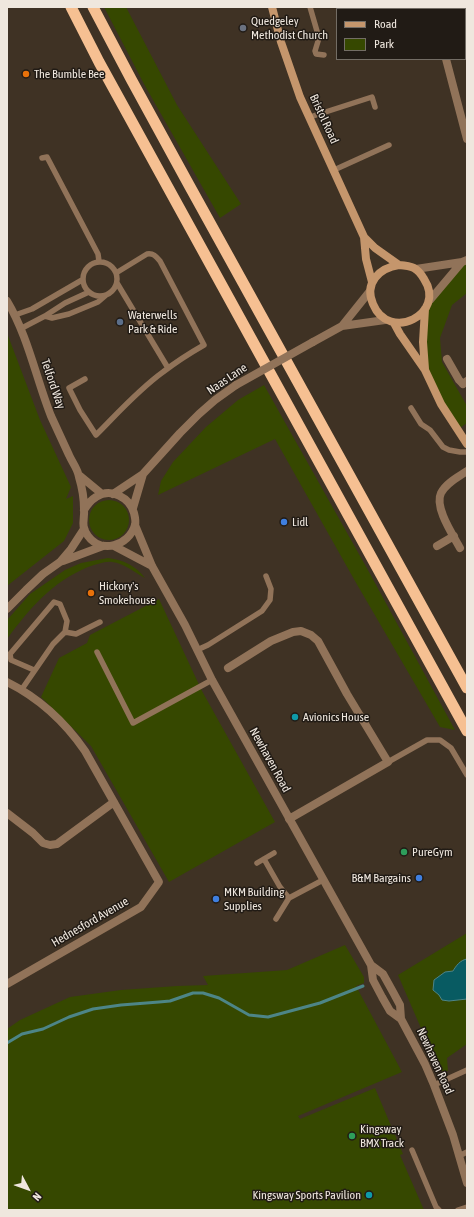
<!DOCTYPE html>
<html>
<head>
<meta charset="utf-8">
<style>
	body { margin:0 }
	#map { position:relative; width:474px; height:1217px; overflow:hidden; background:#3f3224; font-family:"Asap Condensed",sans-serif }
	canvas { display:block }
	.frame { position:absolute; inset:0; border:8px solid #efe7de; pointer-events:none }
	.legend { position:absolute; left:336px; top:8px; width:130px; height:52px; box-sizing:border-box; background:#211b15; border:1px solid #736d65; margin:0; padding:5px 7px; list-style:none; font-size:12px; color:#efe7de }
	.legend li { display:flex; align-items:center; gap:8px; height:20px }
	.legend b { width:20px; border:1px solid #736d65 }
	.north { position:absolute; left:8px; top:1169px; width:40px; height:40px; -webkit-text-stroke:3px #211b15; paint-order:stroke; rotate:131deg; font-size:11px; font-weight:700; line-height:16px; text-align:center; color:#efe7de }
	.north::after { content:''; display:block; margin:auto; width:14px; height:18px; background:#efe7de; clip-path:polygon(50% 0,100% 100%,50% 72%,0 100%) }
</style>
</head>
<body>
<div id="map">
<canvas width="474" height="1217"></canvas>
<div class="frame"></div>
<ul class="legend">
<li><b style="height:5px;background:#c5966c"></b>Road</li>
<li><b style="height:11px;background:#364800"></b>Park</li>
</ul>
<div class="north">N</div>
</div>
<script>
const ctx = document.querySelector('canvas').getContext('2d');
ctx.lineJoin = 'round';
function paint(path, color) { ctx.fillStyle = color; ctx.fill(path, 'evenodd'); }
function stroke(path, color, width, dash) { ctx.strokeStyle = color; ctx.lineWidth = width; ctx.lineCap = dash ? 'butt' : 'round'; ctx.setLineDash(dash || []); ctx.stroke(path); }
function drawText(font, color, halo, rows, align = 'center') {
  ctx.font = font + ' "Asap Condensed",sans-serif'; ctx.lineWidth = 3; ctx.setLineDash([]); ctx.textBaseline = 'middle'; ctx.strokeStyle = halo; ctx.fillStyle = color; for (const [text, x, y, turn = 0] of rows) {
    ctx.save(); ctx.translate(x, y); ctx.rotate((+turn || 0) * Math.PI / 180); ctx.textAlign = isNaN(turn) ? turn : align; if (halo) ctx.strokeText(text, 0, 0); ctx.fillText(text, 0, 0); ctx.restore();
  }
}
paint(new Path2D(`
	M104,7H126L177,105L241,204L220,218L144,84Z
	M467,260V293L452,305L440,338L442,362L467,406V423L457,430L425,370V309Z
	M7,333L40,420L71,487L66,499L73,496V523L64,541L7,586Z
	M264,385L369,572L455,730L440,727L355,581L275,439L158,495L161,481L173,462L206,427L238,400Z
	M89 520a20 20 0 1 1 40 0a20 20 0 1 1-40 0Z
	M108,558C124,560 136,566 145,578C135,573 124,563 112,562C105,561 95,565 88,567C52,582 30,608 7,639V620L30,594L65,570L81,563Z
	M159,599L202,691L275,822L169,882L91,746L41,697L59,658L87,643L90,635Z
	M467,933V959C460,960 456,966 453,971L445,972L434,980L433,990L449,1001L467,999V1044L447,1058L448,1071H441L430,1049L398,975Z
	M345,945L364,977V983L356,986L402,1072L298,1116L300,1119L375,1088L403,1154L400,1155L424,1210H7V1029L20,1020L70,997L121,990L177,986L208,985L203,976L287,970Z`), '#364800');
const water = new Path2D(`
	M467,959V999L449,1001L442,1000L439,995L433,990L434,980L445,972L453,971C456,966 460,960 467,959Z`);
paint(water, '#085b62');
stroke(water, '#4d8587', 1);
stroke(new Path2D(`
	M7,1043L22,1034L43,1029L69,1017L93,1009L121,1005L159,1002L170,1001L193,993H203L219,998L249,1015L268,1017L320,1003L363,986`), '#4d8587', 3);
stroke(new Path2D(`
	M310,7L319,38L315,51L316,54L324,55
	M310,117L372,97L375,107
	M42,158L47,157L98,254L99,261
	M334,170L389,145
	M83 279a17 17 0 1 1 34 0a17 17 0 1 1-34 0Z
	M117,283L168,368
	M15,315L32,309L82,280
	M45,316L52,318L69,314L98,302L105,296
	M22,328L45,316L65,303L89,292
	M85,379L69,388L80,410L96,435C117,414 138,390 163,372C176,362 190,353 204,345L160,261C156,256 153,253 147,254L116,273
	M411,408L421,424L430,430L443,447L449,450L460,452H467
	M65,632L76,634L100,622
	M197,650L208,645L262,611L270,600L271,589L266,576
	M97,652L133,723L212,680
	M22,689L53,644L65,632L67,621L60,604L54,602L10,654L11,660L34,670
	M388,762L427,740H440L451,748L467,775
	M264,859L280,887L289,898
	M257,863L274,853
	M276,919L289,898L323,880
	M434,1085L467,1070
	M412,1150L436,1207L439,1210
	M459,1156L467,1152
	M458,1210L467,1207`), '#917359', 5.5);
stroke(new Path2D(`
	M447,359L459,380L463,384`), '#917359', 8);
stroke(new Path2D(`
	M424,7L426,9
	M465,27H467
	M446,59L467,139
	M463,384L467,381
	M437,546L454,536
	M460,548C453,535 434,507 441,493C446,483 458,477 467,471
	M63,561L103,546
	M7,609L26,590L43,574L60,562L71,549L84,529
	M228,668L271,641L293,632L301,631L311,635L318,641L347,694L388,762L289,819
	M7,682C39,698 65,722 85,751L159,882L141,907L7,984
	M7,813L33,833L43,843L50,845L57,844L114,802`), '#917359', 8);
stroke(new Path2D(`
	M416,269L462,262L467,260
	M430,300L462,262
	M7,301C28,336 36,378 51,416C57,429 63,442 69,455C72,462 78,469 79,477C82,487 84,499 84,509C85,520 80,525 88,536C101,554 129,546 135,525C136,522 135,517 134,513C130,498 111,487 96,497C91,500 87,505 84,510
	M342,326L370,291
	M313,342L342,326L385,320
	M79,475L102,494
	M113,494L143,474L180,433L199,414L215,400L236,385
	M133,508L143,474
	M135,525L152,566L185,625L212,680L371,965L373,980L382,997L390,1011L401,1019L425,1064L434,1085L453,1135L467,1183
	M114,546L152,566
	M371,965L383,974L393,992L400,1005L401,1019`), '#917359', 8);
stroke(new Path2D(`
	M272,7L281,42L300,97L364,237L375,248L399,265
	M364,237L366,259L372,282
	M399,265C412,266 417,267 424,279C447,314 389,343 373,304C364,283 379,268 399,265Z
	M394,323L400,334L425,370L441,404L467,444
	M425,369L423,342L425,309`), '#c5966c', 8);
stroke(new Path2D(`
	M71,7L99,62L467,731
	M93,7L131,79L189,185L467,688`), '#f6c092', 11);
stroke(new Path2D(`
	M236,385L313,342`), '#917359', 8);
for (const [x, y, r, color] of [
	[243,28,4,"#6b7280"],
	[26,74,4,"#e8710a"],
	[120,322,4,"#5c6f8a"],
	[284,522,4,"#3f7fe0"],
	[91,593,4,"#e8710a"],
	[295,717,4,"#0f9aa8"],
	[404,852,4,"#2e9e5b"],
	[419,878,4,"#3f7fe0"],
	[216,899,4,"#3f7fe0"],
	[352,1136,4,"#2e9e5b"],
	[369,1195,4,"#0f9aa8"]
]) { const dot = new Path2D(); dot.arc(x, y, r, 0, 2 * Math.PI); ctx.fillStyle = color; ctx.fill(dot); stroke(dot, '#211b15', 1.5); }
drawText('12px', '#efe7de', '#211b15', [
	["Quedgeley",251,21],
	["Methodist Church",251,35],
	["The Bumble Bee",34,74],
	["Waterwells",128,315],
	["Park & Ride",128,329],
	["Lidl",292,522],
	["Hickory's",99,586],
	["Smokehouse",99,600],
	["Avionics House",303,717],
	["PureGym",412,852],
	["B&M Bargains",411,878,"right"],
	["MKM Building",224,892],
	["Supplies",224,906],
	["Kingsway",360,1129],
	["BMX Track",360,1143],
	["Kingsway Sports Pavilion",361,1195,"right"]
], 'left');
drawText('12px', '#efe7de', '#211b15', [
	["Bristol Road",324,119,65],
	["Naas Lane",227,379,-34],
	["Telford Way",53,384,71],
	["Newhaven Road",270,760,61],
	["Hednesford Avenue",90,922,-30],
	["Newhaven Road",435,1061,65]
]);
</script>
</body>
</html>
